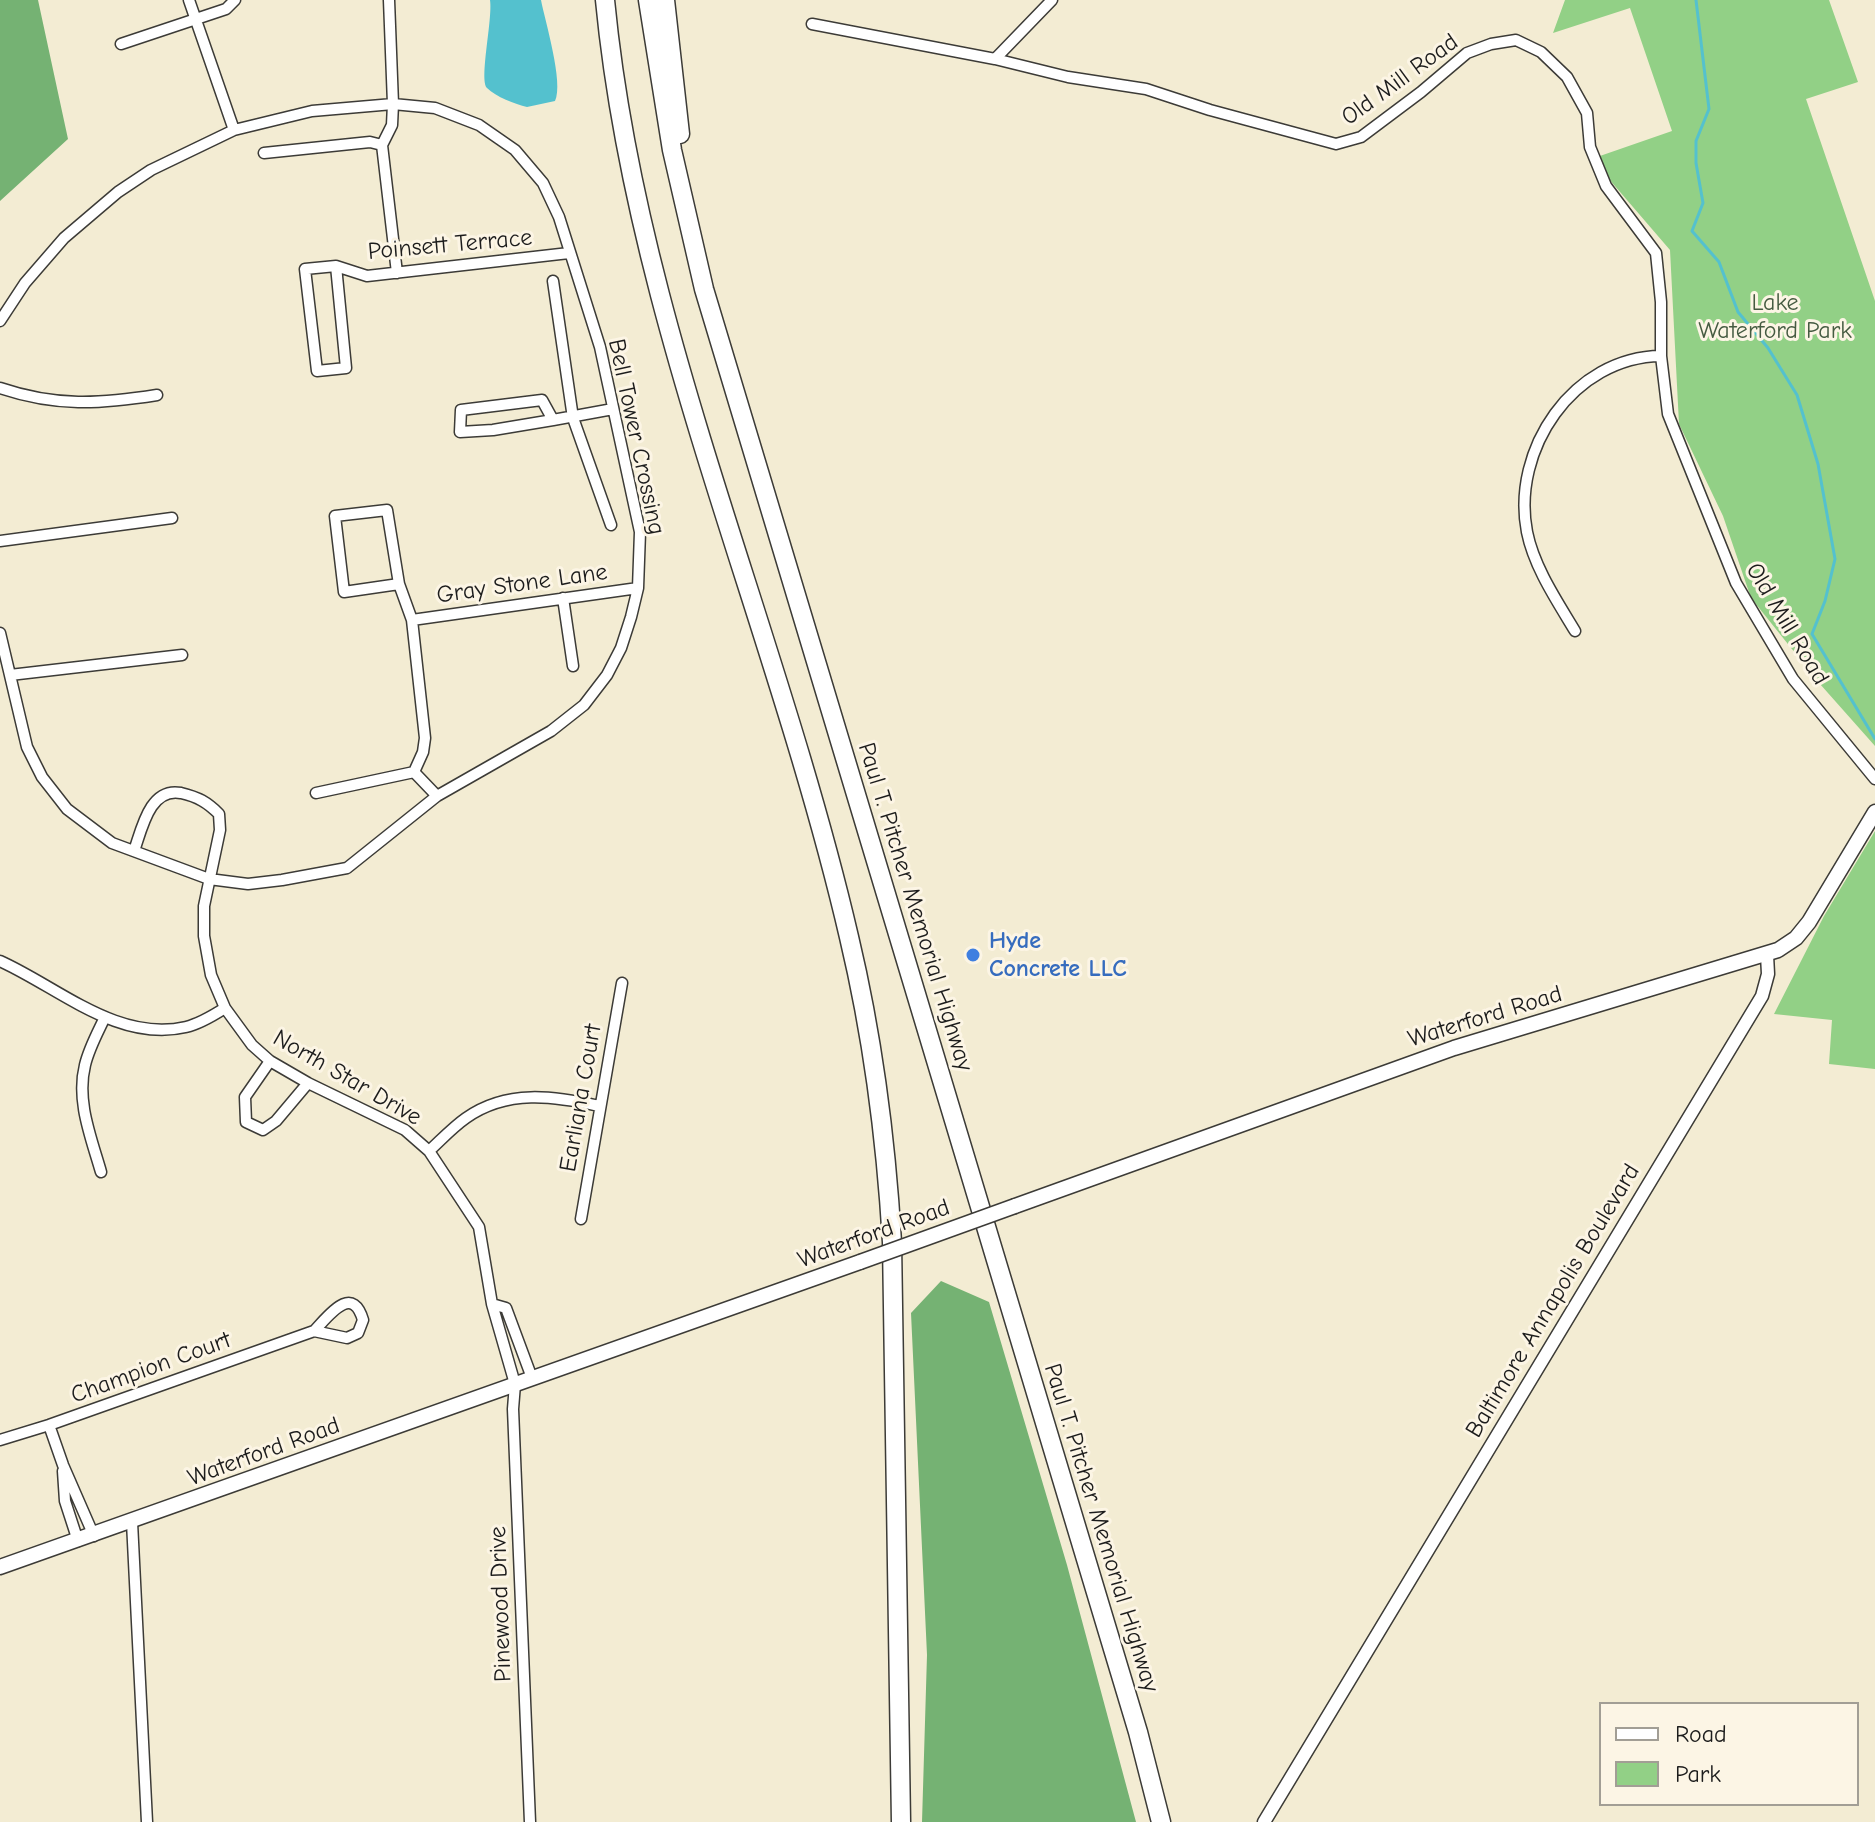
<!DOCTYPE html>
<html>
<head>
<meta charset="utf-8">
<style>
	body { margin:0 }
	#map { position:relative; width:1875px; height:1822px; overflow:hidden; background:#f3ecd3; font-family:"Comic Neue",sans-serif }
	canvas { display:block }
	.legend { position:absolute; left:1599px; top:1702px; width:260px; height:104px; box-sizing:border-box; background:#fcf5e5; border:2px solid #a29e95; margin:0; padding:10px 14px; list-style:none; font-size:24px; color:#1c1c1c }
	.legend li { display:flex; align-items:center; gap:16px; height:40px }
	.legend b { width:40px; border:2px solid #a29e95 }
</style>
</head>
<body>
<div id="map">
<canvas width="1875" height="1822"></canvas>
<ul class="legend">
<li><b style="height:10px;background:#fff"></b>Road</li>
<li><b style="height:22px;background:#92d086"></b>Park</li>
</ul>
</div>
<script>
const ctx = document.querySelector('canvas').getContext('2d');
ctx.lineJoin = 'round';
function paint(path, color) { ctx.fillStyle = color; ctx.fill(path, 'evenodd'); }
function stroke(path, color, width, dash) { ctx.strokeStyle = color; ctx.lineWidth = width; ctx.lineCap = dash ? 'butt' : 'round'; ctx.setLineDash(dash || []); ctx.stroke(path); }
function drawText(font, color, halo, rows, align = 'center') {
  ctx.font = font + ' "Comic Neue",sans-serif'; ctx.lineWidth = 6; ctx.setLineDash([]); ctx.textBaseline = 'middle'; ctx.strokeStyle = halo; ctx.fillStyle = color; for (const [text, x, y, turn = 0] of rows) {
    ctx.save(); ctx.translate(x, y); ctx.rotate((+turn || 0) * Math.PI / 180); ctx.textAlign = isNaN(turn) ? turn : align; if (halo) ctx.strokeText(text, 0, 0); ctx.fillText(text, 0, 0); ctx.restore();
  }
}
paint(new Path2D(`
	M1565,0H1829L1858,82L1806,99L1875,301V746L1820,684L1751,598L1723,516L1679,424L1670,250L1602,171L1597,157L1672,131L1630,8L1553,33Z
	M1875,831V1069L1829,1064L1832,1020L1774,1014L1824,916Z`), '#92d086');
paint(new Path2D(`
	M0,0H38L68,139L0,201Z
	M941,1281L989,1302L1067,1565L1136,1822H922L927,1655L911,1313Z`), '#75b273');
paint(new Path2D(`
	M490,0H541C545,21 564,83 555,101L527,107C515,104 496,97 487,88C479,79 493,19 490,0Z`), '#54c1ce');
stroke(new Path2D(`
	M1696,0L1709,109L1696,141V163L1703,203L1692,231L1719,262L1738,312L1768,348L1797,395L1818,464L1835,559L1825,601L1812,634L1875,739`), '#54c1ce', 3);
const minor = new Path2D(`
	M189,0L234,130
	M389,0L393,104L392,125L382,145L397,273
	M812,24L995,59L1068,77L1146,89L1210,110L1336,144L1361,137L1421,92L1467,53L1491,44L1516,40L1541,52L1567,77L1587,113L1590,147L1606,186L1656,253L1661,302V356L1668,414L1736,583L1793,679L1875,779
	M121,44L226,9L235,0
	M995,59L1052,0
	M264,153L370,142L382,145
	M336,266L346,368L317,371L305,269Z
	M336,266L367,276L569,253
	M553,281L573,418L611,525
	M0,321L25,283L64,238L118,192L151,170L234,130L312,111L393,104L435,108L479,125L515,150L543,183L559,217L600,347L640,532L638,588L631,617L621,648L607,675L584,705L551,731L437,796L347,868L282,880L248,884L209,879L112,843L67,809L42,777L27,747L0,633
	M0,388C56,407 100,404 157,395
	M542,400L553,420L493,430L460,432L461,410Z
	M553,420L613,409
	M387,510L399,584L344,592L335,516Z
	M0,541L172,518
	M399,584L412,620L425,738L423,752L414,772L437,796
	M563,598L573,666
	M412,620L638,588
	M1575,631C1557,601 1534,567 1527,532C1511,450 1573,357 1661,356
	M10,675L182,655
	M316,793L414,772
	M134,851C142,828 150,787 181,793C198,797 207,802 219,814L220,830L204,906V936L211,975L225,1008L252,1045L270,1061L308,1083L405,1130L429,1151L479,1227L492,1304L515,1384L513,1409L530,1822
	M0,961C58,987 118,1043 186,1027C199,1024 214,1015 225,1008
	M270,1061L245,1097L246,1122L263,1130L276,1121L308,1083
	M429,1151C441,1140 453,1127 466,1118C507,1089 554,1096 599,1106
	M101,1172C91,1137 76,1101 85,1065C89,1048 98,1032 105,1017
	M581,1219L622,983
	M492,1304L506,1308L532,1378
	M49,1425L63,1465L94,1536
	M0,1440L49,1425L314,1331C327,1318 352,1282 363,1320L358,1333L347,1338L314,1331
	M63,1471L65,1501L78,1541
	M132,1522L147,1822`);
const tertiary = new Path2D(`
	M1264,1822L1762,996L1768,974L1767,955`);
const secondary = new Path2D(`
	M1015,1206L1454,1048L1778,950L1796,938L1809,922L1875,812
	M0,1567L860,1262`);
const motorway = new Path2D(`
	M605,0C636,323 776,623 849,937C873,1038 886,1139 892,1242L901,1822
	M648,0L672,150L704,289L1138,1732L1161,1822
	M665,0L680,134`);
stroke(minor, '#3c3b37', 13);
stroke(tertiary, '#3c3b37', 15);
stroke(secondary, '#3c3b37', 17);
stroke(motorway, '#3c3b37', 21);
stroke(minor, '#fff', 10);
stroke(tertiary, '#fff', 12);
stroke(secondary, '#fff', 14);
stroke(motorway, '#fff', 18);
const secondaryBridge = new Path2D(`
	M860,1262L1015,1206`);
stroke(secondaryBridge, '#3c3b37', 17, []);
stroke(secondaryBridge, '#fff', 14);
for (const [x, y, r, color] of [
	[973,955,8,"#3f7fe0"]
]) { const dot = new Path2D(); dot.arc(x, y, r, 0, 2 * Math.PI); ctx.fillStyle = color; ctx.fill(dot); stroke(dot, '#fcf5e5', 3); }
drawText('24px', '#1c1c1c', '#fcf5e5', [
	["Old Mill Road",1400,80,-36],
	["Poinsett Terrace",450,245,-5],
	["Bell Tower Crossing",636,437,78],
	["Gray Stone Lane",522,584,-8],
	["Old Mill Road",1787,624,59],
	["Paul T. Pitcher Memorial Highway",915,907,73],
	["Waterford Road",1485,1017,-17],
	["North Star Drive",347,1078,30],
	["Earliana Court",581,1098,-80],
	["Waterford Road",874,1234,-20],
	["Baltimore Annapolis Boulevard",1553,1301,-59],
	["Champion Court",151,1368,-20],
	["Waterford Road",264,1452,-20],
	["Paul T. Pitcher Memorial Highway",1101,1528,73],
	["Pinewood Drive",501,1604,-92]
]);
drawText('24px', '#455b41', '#fcf5e5', [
	["Lake",1775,303],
	["Waterford Park",1775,331]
]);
drawText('bold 24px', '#366cbe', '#fcf5e5', [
	["Hyde",989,941],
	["Concrete LLC",989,969]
], 'left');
</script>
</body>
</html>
